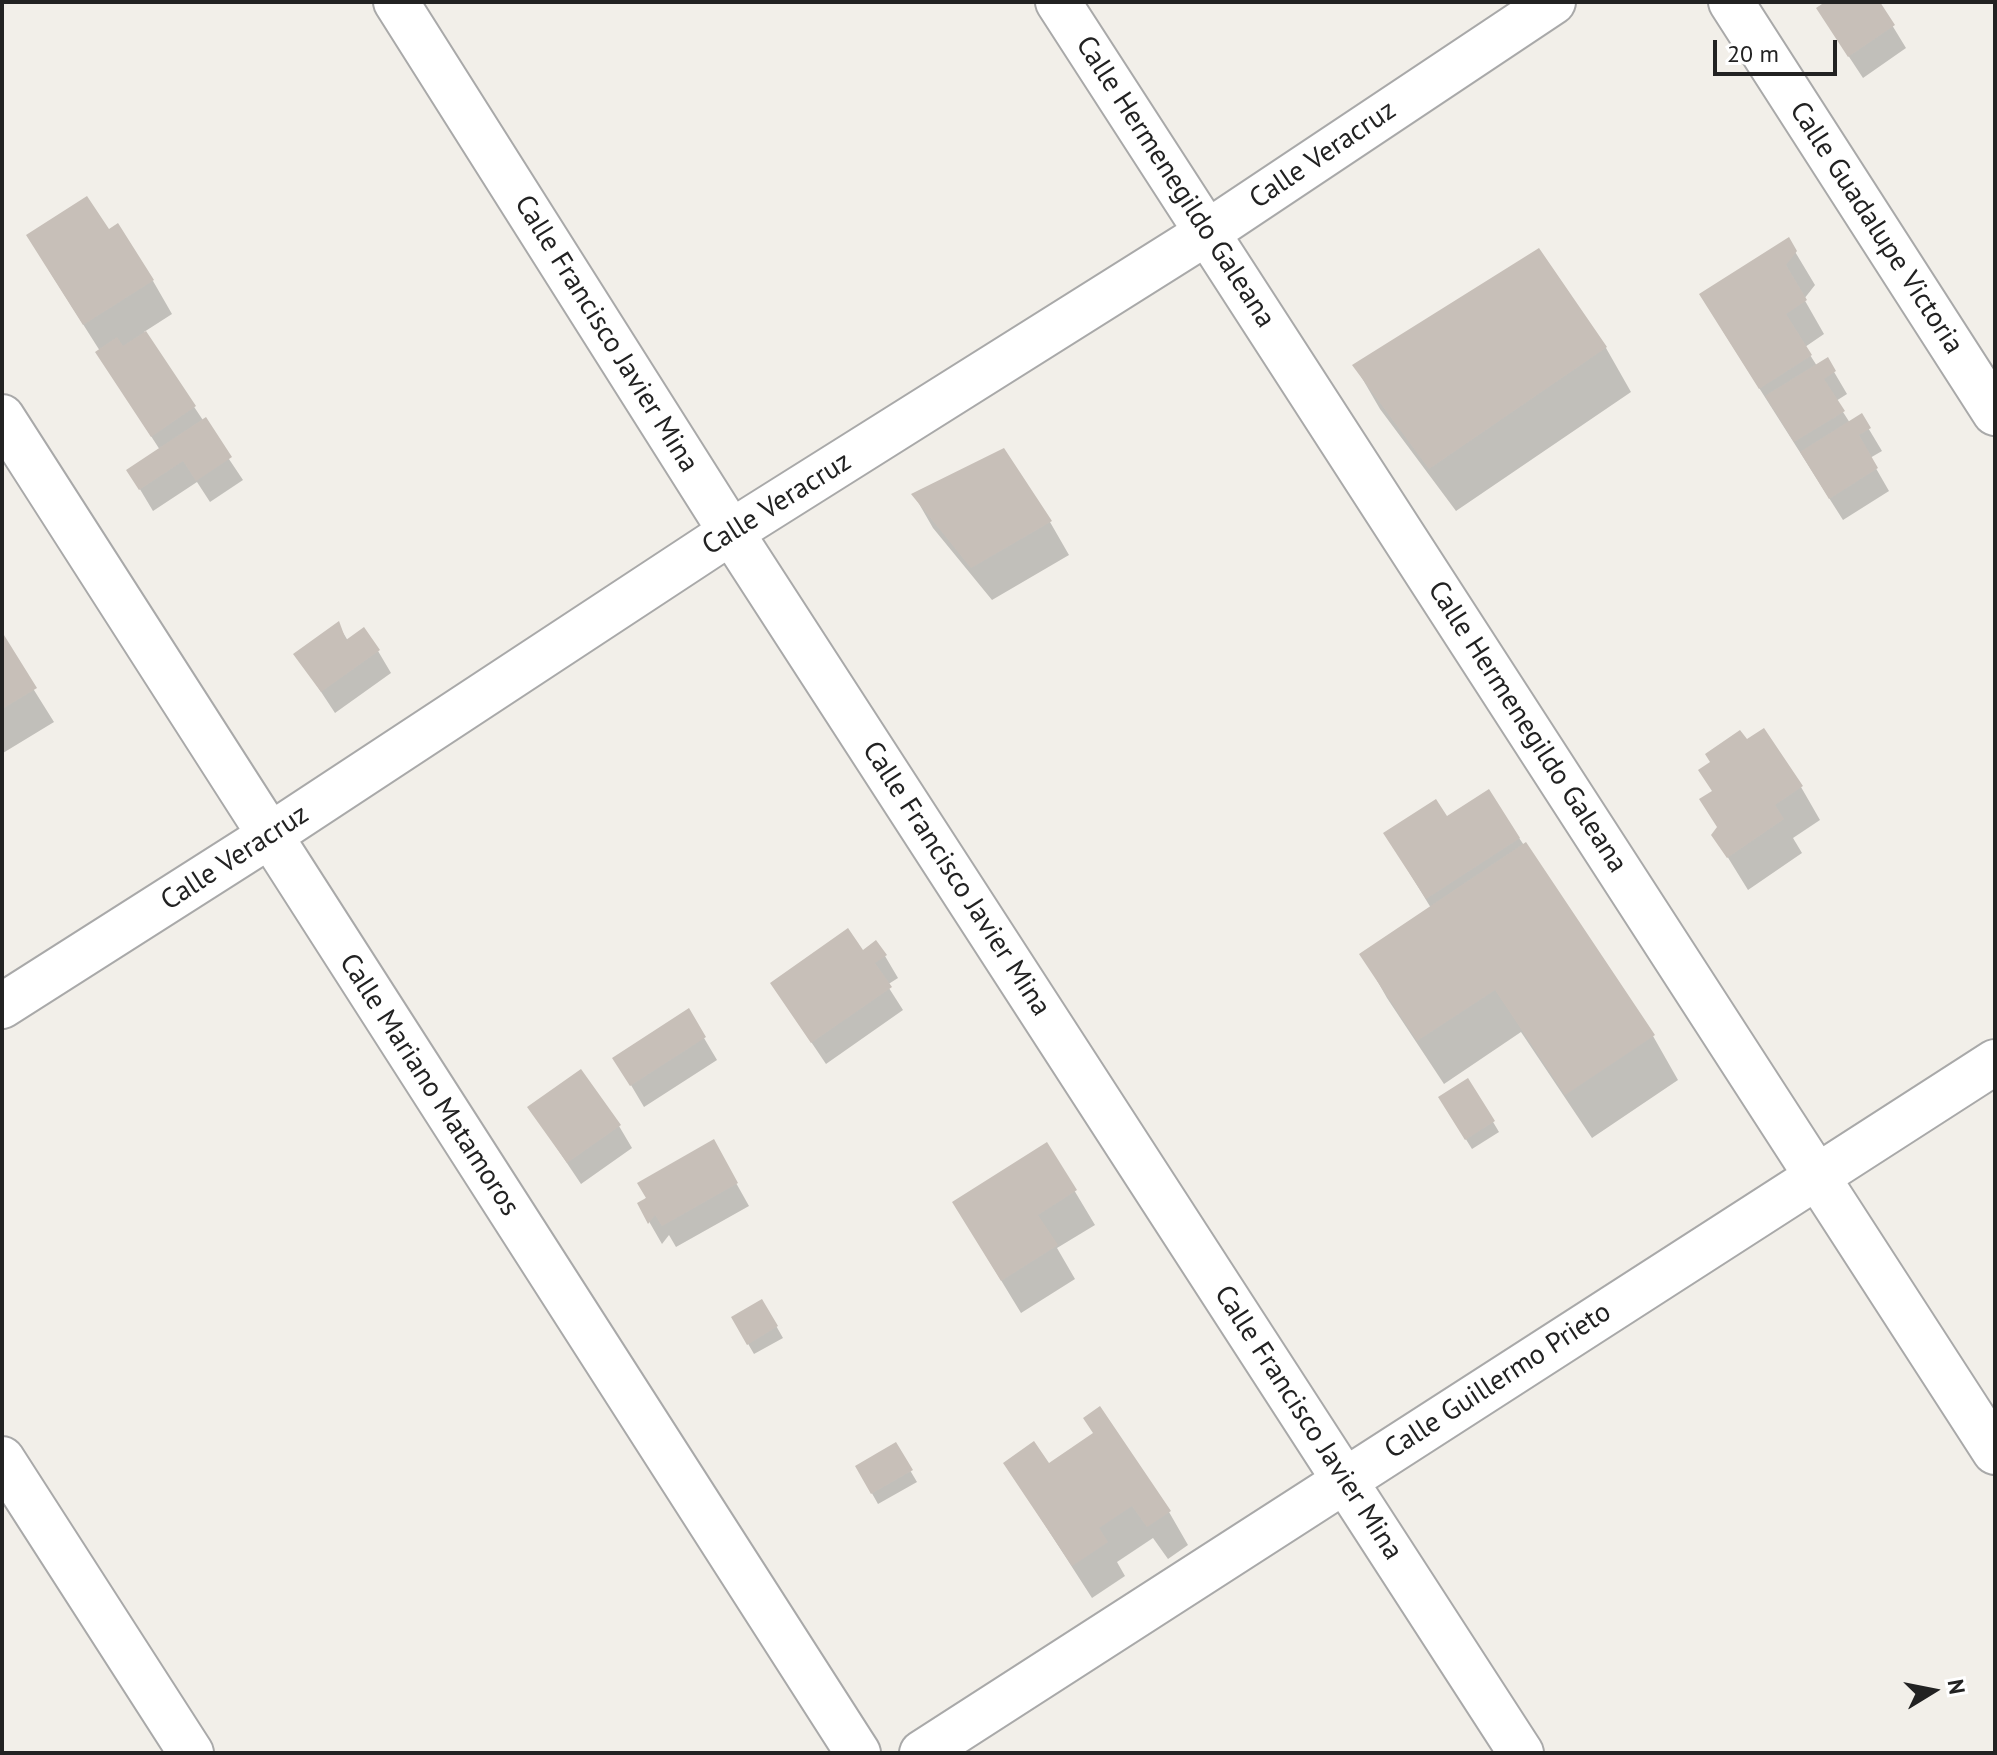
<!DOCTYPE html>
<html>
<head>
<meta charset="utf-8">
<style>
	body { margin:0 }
	#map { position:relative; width:1997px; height:1755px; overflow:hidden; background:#f2efe9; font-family:"PT Sans",sans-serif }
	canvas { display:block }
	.frame { position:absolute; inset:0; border:4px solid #222; pointer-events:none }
	.north { position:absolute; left:1893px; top:1651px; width:80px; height:80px; -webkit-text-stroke:6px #fff; paint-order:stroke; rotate:80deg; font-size:22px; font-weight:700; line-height:32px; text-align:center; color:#222 }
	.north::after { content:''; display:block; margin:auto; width:28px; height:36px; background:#222; clip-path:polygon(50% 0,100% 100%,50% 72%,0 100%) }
	.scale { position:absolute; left:1713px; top:40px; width:124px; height:36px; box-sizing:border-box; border:4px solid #222; border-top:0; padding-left:10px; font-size:24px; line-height:28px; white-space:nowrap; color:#222; -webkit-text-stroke:6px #fff; paint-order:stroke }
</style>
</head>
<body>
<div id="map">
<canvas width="1997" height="1755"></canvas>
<div class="frame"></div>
<div class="north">N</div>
<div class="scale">20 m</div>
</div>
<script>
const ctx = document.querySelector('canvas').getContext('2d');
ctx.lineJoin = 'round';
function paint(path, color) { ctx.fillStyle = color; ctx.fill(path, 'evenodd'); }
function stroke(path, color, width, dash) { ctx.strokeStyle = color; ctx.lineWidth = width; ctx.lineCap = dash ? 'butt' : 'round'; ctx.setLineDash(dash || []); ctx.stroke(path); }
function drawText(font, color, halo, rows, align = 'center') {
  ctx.font = font + ' "PT Sans",sans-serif'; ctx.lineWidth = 6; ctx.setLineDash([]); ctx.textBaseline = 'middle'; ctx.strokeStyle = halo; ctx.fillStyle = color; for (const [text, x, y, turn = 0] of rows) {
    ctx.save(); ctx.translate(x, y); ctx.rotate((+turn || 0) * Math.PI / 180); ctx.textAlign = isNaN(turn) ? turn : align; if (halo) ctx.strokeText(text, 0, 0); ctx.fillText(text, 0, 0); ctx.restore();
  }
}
paint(new Path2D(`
	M1829,2H1878L1906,48L1863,78L1832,31Z
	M109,232L153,281L172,314L144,332L243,480L210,502L197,482L153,511L129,471L160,450L111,374L100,351L48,269Z
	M1788,240L1815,285L1804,299L1824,334L1805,347L1817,366L1827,360L1847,394L1836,401L1850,423L1861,416L1882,451L1870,458L1889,491L1843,520L1721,328Z
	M1539,251L1606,348L1631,392L1456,511L1380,409L1355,366Z
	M914,495L1050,522L1069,555L992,600L933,528Z
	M338,624L348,641L378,651L391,673L335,713L296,654Z
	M2,639L54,722L3,753L2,751Z
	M1746,742L1801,787L1820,820L1793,838L1802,853L1748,890L1714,835L1718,829L1713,792Z
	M1488,792L1653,1036L1678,1080L1592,1138L1521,1032L1444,1084L1387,998L1362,954L1431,908L1385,833L1447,819Z
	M862,953L885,956L898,978L887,985L903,1010L826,1064L772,984Z
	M688,1011L717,1060L644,1107L628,1080Z
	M1468,1080L1499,1132L1472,1149L1440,1098Z
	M530,1108L619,1126L632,1148L581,1184Z
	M713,1142L749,1206L676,1247L669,1235L662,1244L639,1204Z
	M1047,1145L1095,1225L1057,1248L1075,1279L1021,1313L974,1236Z
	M762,1301L783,1338L754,1354L733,1318Z
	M1094,1434L1169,1512L1188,1545L1168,1559L1153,1538L1117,1562L1125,1576L1092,1598L1005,1463L1049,1466Z
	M895,1445L917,1482L878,1504L857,1467Z`), '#0003');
paint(new Path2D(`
	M1825,2H1880L1895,25L1848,57L1816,8Z
	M87,196L109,229L118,223L154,280L83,325L26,235Z
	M1789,237L1797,251L1786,265L1807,300L1786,314L1812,355L1759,389L1699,294Z
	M1539,248L1607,347L1429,469L1352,365Z
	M146,331L196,406L151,437L95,352L117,337L123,346Z
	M1828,357L1836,371L1824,379L1845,411L1794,442L1765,396Z
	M1862,413L1871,428L1859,435L1878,468L1829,499L1800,452Z
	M206,417L232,457L196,481L183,461L139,490L126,470Z
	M1004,448L1052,521L971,568L911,494Z
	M339,621L346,640L364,627L380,650L321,692L293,654Z
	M4,635L37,688L2,709V637Z
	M1764,728L1803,786L1775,805L1784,819L1727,858L1711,835L1717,827L1699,799L1712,791L1698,770L1710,762L1705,754L1740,730L1747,739Z
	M1489,789L1520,838L1426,899L1383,833L1436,799L1447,816Z
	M1526,842L1655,1035L1565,1095L1495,990L1417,1041L1359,954Z
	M848,928L863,950L876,940L887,955L875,963L892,987L811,1043L770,983Z
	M689,1008L706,1037L630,1086L612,1058Z
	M581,1069L621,1125L567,1163L527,1107Z
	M1468,1078L1495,1121L1465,1140L1438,1097Z
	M714,1139L738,1183L662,1226L655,1215L648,1224L637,1203L646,1198L637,1183Z
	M1047,1142L1077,1190L1038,1215L1058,1245L1001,1281L952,1202Z
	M762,1299L778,1326L747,1345L731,1317Z
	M1100,1406L1171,1511L1147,1527L1132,1506L1099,1528L1108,1542L1072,1566L1003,1463L1034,1441L1049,1463L1093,1433L1083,1418Z
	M896,1442L913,1470L871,1494L855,1466Z`), '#c7bfb8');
const minor = new Path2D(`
	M396,2L731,532L1521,1753
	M1058,2L1995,1452
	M1731,2L1995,413
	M2,417L858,1753
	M2,1006L269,836L731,532L1208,232L1553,2
	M2,1459L191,1753
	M922,1753L1995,1062`);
stroke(minor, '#a9a9a9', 48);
stroke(minor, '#fff', 44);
drawText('28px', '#222', '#fff', [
	["Calle Veracruz",1323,155,-34],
	["Calle Hermenegildo Galeana",1175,182,57],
	["Calle Guadalupe Victoria",1876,228,57],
	["Calle Francisco Javier Mina",606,334,58],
	["Calle Veracruz",777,504,-32],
	["Calle Hermenegildo Galeana",1527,727,57],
	["Calle Veracruz",235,858,-33],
	["Calle Francisco Javier Mina",956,879,57],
	["Calle Mariano Matamoros",429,1085,57],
	["Calle Guillermo Prieto",1498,1381,-33],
	["Calle Francisco Javier Mina",1308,1423,57]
]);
</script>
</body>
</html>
